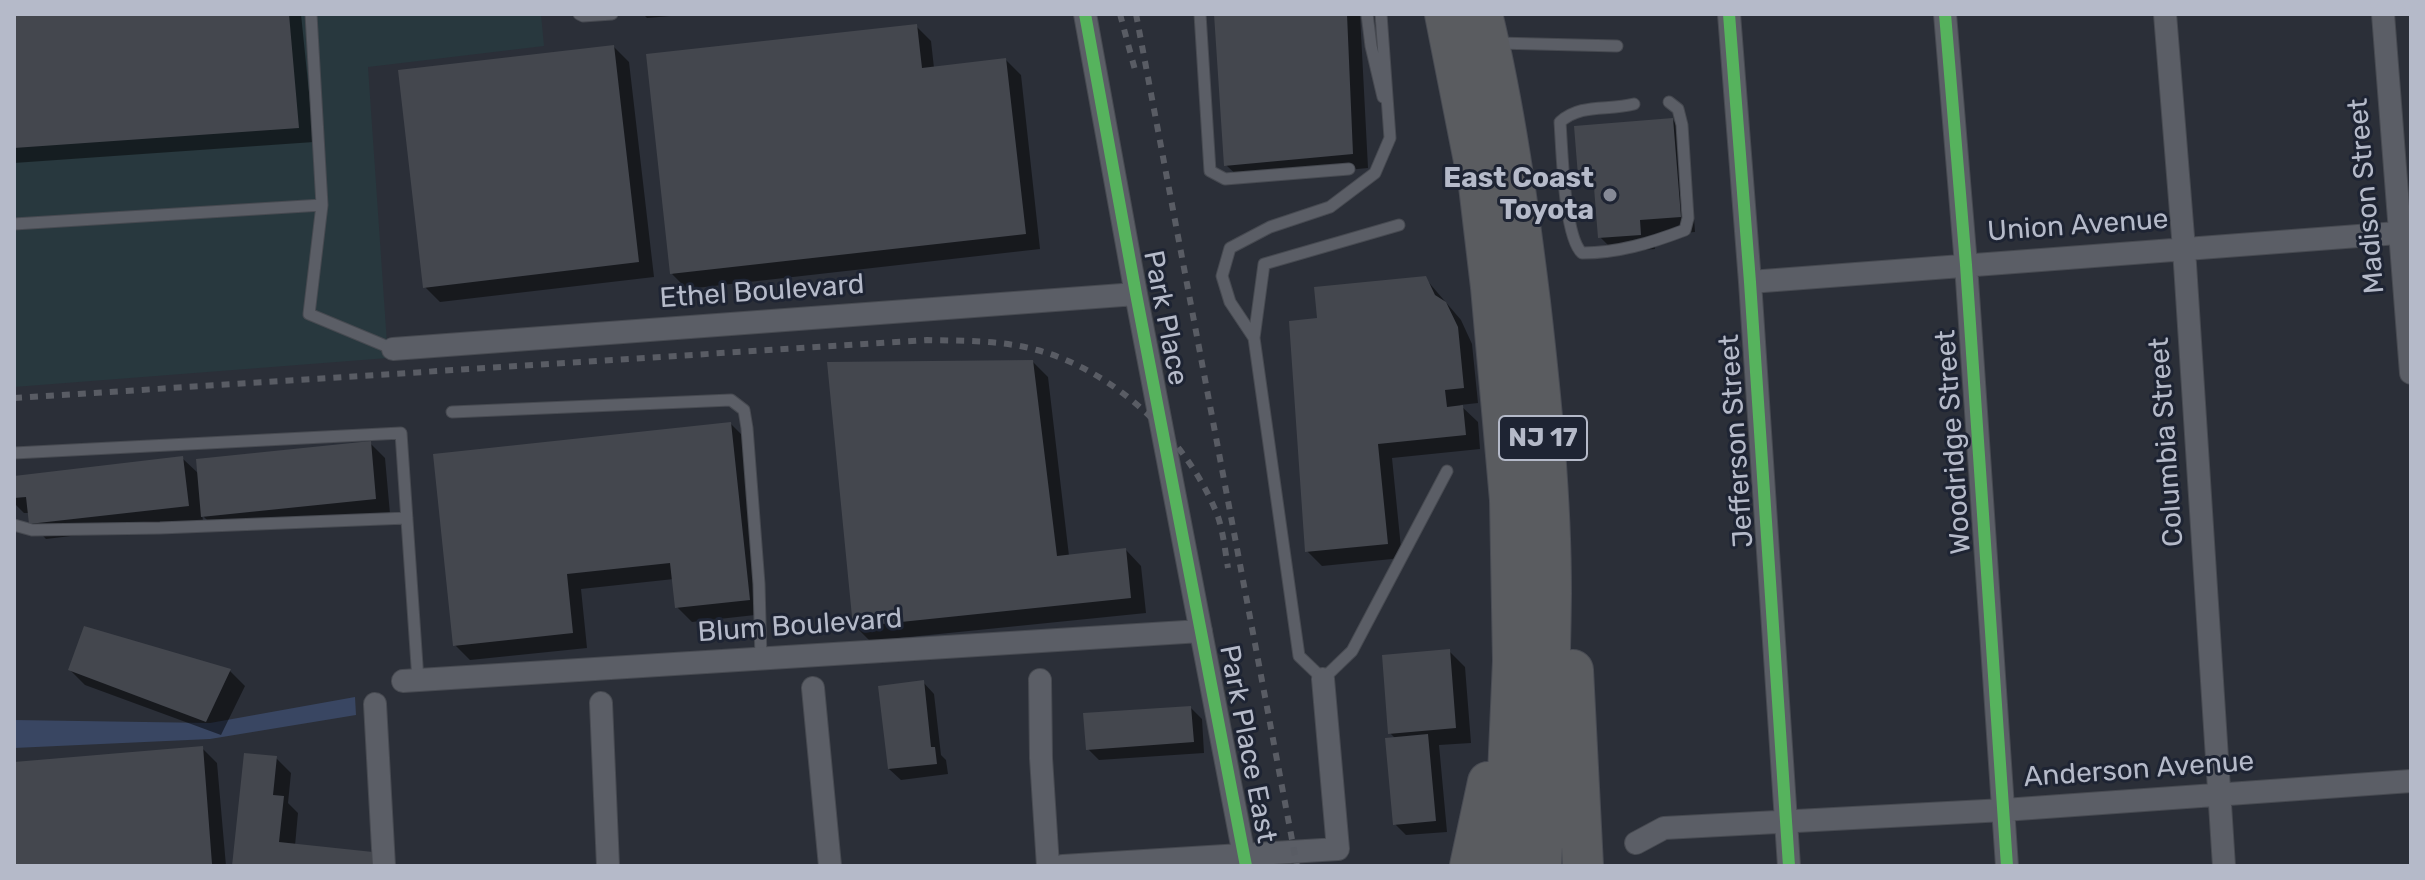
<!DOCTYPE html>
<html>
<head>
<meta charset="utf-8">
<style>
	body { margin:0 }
	#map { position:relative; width:2425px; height:880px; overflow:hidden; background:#2b2f38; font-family:Rubik,sans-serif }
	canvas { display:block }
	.frame { position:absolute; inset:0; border:16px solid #b5bac9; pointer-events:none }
</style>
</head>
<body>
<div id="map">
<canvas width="2425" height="880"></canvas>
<div class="frame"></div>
</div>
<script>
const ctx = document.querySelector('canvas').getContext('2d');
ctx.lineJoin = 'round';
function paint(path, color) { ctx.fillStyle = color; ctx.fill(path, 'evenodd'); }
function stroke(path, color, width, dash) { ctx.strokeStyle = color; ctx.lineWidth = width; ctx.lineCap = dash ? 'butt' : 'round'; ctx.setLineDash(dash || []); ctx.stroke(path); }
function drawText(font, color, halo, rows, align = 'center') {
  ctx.font = font + ' Rubik,sans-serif'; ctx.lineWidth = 6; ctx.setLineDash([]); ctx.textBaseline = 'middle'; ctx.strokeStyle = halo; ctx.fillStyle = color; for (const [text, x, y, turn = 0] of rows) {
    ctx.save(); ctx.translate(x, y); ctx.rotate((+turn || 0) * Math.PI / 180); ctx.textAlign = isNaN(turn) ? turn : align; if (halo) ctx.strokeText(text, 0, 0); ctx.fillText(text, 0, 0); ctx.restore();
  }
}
paint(new Path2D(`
	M14,14H541L544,46L368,67L388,358L14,387Z`), '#28383e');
paint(new Path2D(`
	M355,697L356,715L210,739L14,748V720L210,723Z`), '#394662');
paint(new Path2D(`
	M14,14H301L314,142L14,163Z
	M643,14H694L647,18Z
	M1216,14H1360L1368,168L1242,180L1226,165Z
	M916,26L931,41L934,68L1006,60L1021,75L1040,249L687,289L672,274Z
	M614,47L629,62L654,277L440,302L425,287Z
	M1673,120L1688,135L1695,232L1654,235L1655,249L1615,252L1600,237L1595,191L1580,175Z
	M1425,278L1461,320L1472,344L1478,403L1460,405L1478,422L1480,449L1392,458L1402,558L1322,566L1307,551L1319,320Z
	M1033,362L1048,377L1069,556L1126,550L1141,566L1146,613L870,641L855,626Z
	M731,424L746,439L764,614L692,622L677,607L674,579L581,589L587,648L470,660L455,645Z
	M370,443L385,458L390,514L218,531L202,515L203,520L46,539L31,523L30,513H24L14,503V478L182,458L199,474Z
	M1449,651L1465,667L1471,743L1439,745L1447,832L1406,835L1395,824L1396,739L1390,733Z
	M70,670L230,671L245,686L221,735L85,685Z
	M923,682L934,694L941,755L946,760L948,774L901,780L889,769Z
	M1191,708L1202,719L1204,753L1099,760L1088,749Z
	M202,748L217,763L226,866H17L14,764Z
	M276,758L291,773L288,803L298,813L295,846L372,854L385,866H234Z`), '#0007');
paint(new Path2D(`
	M14,14H289L299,128L14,148Z
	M1214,14H1347L1353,154L1224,166Z
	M917,24L922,68L1006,58L1026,234L670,274L646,54Z
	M614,45L639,262L423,288L398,70Z
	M1673,118L1681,217L1640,220L1641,235L1598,238L1593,175L1578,176L1574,126Z
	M1426,276L1435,295L1446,302L1458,327L1464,388L1445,390L1447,407L1463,405L1466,435L1378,444L1388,544L1305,552L1289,321L1317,318L1314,287Z
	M1033,360L1057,556L1126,548L1131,598L853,627L827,362Z
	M731,422L750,600L675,608L670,563L567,574L573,633L453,646L433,454Z
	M371,441L376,499L201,517L196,459Z
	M183,456L189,506L29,524L26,497L14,498V476Z
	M84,626L231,669L206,722L68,670Z
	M1450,649L1456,728L1388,734L1382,655Z
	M924,680L931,747H935L937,764L888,769L878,686Z
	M1191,706L1194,742L1086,750L1083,713Z
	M1428,734L1436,821L1393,825L1385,738Z
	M203,746L212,864L14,866V762Z
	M244,753L277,756L273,795L284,796L279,842L373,852L372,866H232Z`), '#44474e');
const lane = new Path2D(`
	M311,14L322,205
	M579,14L583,16L612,14
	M1200,14L1210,171L1225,179L1349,169
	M1367,14L1371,46L1383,97
	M1498,43L1617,46
	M1634,104C1607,111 1581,103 1560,122C1562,148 1564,237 1582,253C1618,253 1651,243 1685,230L1688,218L1682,125L1678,109L1669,102
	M14,224L322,205L309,314L393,349
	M1399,225L1264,264L1254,338L1299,656L1323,679L1352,651L1447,471
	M1254,338L1230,302L1222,276L1230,248L1270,227L1330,207L1375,173L1390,138L1381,14
	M452,412L731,400L744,410L747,428L759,584L761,659
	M14,453L401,433L418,680
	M14,525L32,530L160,528L407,518`);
const street = new Path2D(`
	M1085,14L1136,294L1246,866
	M1729,14L1750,282L1789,866
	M1945,14L1966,265L2007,866
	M2165,14L2184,249L2224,866
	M2383,14L2411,373
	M1750,282L2411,232
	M393,349L1136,294
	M1040,680L1041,758L1048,866
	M403,681L1201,631
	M813,688L830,866
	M601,703L608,866
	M375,704L384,866
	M1636,843L1664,828L2004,810L2411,781
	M1063,866L1338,849L1323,679`);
const highway = new Path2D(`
	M1445,14L1479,186L1491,287L1510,500L1513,661L1504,866
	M1482,14C1505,109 1518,205 1530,302C1541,398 1551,496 1551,593C1550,684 1546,775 1541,866
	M1573,670L1583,866
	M1470,866L1488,782`);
stroke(lane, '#474a51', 13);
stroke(street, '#474a51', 24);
stroke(highway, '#484b53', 42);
stroke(lane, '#5b5e66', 11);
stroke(street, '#5b5e66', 22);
stroke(highway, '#5a5c60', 40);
stroke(new Path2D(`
	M1120,14L1135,70
	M1136,14L1297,866
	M14,398L927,340C964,341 1001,340 1037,350C1115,371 1187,439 1217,514C1223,530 1225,550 1228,568`), '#595c64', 6, [8, 8]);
stroke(new Path2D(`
	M1085,14L1136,294L1246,866
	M1729,14L1750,282L1789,866
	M1945,14L1966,265L2007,866`), '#56b35d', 12);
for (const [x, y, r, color] of [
	[1610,195,8,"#858996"]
]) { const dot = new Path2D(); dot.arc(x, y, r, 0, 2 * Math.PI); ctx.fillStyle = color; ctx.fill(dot); stroke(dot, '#1e2433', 3); }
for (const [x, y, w] of [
	[1543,438,88]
]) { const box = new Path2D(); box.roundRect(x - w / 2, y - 22, w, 44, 6); ctx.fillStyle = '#1e2433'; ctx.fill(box); stroke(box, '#b5bac9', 2); }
drawText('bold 26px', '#b5bac9', null, [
	["NJ 17",1543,438]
]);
drawText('bold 28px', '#b5bac9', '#1e2433', [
	["East Coast",1594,179],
	["Toyota",1594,211]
], 'right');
drawText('28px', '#b5bac9', '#1e2433', [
	["Madison Street",2367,196,-95],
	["Union Avenue",2078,226,-4],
	["Ethel Boulevard",762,292,-4],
	["Park Place",1165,318,79],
	["Jefferson Street",1737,441,-94],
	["Woodridge Street",1954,442,-94],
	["Columbia Street",2167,442,-94],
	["Blum Boulevard",800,626,-4],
	["Park Place East",1247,744,79],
	["Anderson Avenue",2139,770,-4]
]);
</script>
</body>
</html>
